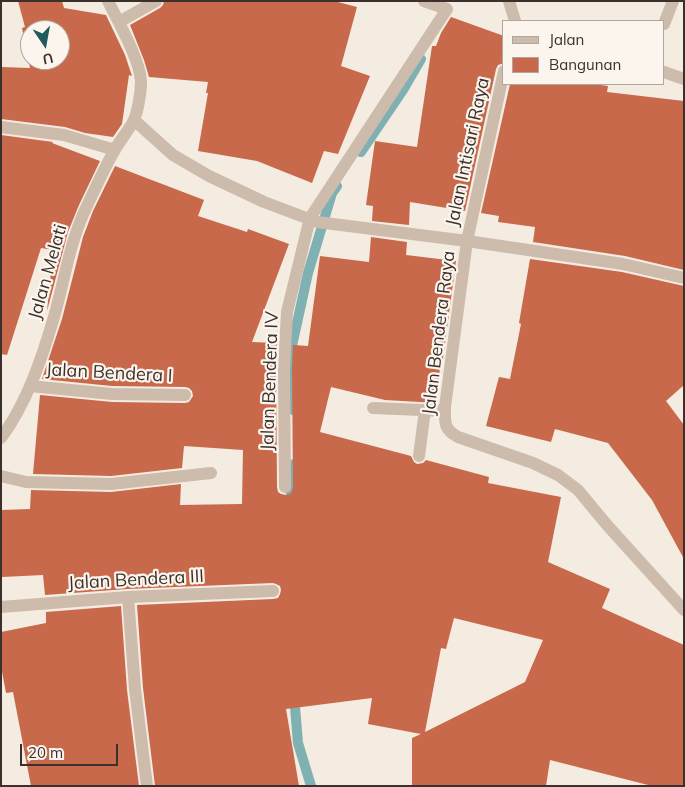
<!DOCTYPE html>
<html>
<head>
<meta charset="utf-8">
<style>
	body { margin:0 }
	#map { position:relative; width:685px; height:787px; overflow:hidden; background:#f4ebe1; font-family:Mulish,sans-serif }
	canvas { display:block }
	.frame { position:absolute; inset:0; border:2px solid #3b302b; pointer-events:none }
	.legend { position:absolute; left:502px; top:20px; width:162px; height:65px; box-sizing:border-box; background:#fbf5ee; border:1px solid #aea6a0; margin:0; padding:6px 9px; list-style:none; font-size:15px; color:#3b302b }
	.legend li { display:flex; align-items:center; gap:10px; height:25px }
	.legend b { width:25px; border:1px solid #aea6a0 }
	.north { position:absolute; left:20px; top:20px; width:50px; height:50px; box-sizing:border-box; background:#fbf5ee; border:1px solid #aea6a0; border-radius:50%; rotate:168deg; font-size:14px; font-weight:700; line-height:20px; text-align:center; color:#3b302b }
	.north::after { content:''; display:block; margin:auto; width:18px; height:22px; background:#1f5a5e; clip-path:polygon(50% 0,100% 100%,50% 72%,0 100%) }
	.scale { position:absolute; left:20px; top:744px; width:98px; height:22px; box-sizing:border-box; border:2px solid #3b302b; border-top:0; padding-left:6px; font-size:15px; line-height:18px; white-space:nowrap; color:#3b302b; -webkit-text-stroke:4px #fbf5ee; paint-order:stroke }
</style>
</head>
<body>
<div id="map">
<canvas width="685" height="787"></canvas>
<div class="frame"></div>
<ul class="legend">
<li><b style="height:6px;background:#cdbbac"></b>Jalan</li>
<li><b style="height:14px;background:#c8694b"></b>Bangunan</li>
</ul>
<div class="north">U</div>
<div class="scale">20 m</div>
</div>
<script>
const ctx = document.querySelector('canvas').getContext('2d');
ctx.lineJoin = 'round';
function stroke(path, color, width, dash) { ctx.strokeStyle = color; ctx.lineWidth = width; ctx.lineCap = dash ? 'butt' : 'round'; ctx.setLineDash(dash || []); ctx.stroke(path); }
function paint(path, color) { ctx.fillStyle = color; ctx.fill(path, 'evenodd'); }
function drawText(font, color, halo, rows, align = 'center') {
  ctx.font = font + ' Mulish,sans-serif'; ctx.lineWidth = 4.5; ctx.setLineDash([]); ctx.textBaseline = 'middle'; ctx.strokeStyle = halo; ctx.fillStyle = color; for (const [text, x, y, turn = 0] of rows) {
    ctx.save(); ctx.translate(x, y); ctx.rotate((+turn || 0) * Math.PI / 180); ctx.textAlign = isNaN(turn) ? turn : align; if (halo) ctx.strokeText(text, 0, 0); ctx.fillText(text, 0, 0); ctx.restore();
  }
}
stroke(new Path2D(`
	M361,152L403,90L421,59
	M293,410L290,355L308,273L332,193L337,186
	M290,504L294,464
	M294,695L298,743L311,786`), '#7fb0b2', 10);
paint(new Path2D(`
	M18,1H62L64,8L106,15L125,55L132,76L129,75L122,124L113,137L85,133L65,127L1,119V67L30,68L22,28L25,27ZM30,30H60V60H30Z
	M164,1H334L357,7L341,66L370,76L338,154L324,151L312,183L257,161L198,151L208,93H206L208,82L149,77L144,60L130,25L160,8L163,5Z
	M451,17L504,36V63L498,65L496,69L465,211L410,202L409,225L372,221L373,206L366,205L375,141L417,147L432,46H436L441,33Z
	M510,84H593L608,86L607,92L684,101V270L625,256L533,242L535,227L498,222L499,216L481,213Z
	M1,135L53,142L52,143L100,161L79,205L68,232L47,311L53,250L41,248L7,355L1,354Z
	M115,166L204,200L198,216L247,232L248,229L289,244L252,342L277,343L276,369L277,487L278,492L281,494L286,495L290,494L292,491L293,487L292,369L293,345L308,346L320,256L369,262L371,237L407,242L406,255L456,261L442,366H440L437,403L385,400L331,387L320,432L411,456L414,462L417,464L423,463L426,460L489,477L488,483L561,497L548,562L610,589L602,608L684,645V786H652L550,760L546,786H412V738L421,734L368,724L372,698L286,709L299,786H155L143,688L137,605L273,599L278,598L280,594L281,590L280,586L276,584L273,583L127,589L45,595L43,575L2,577L1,510L30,509L31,490L111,492L181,484L180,505L242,504L243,450L184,446L182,468L111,476L33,474L40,395L112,402L185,403L189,402L193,396L192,391L189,388L185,387L112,386L42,379L62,319L83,237L93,211ZM454,618L543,640L525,682L425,732L441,648L446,649Z
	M530,259L622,272L684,286V385L666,401L684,425V559L652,500L608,443L555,429L551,442L486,426L499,377L510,379L521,324L519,323Z
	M121,606L127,690L139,786H31L13,692L6,693L1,666V632L46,623V612Z`), '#c8694b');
stroke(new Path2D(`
	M509,1L515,21
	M119,22L156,1
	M664,24L673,1
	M504,71L467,241L623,264L684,278
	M664,72L684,79
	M134,120L173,155L209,176L264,202L317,222L467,241L445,407C445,422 443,429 458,437L533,463L558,475L578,490L607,525L684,610
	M1,127L64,135L115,150
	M30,386L112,394L185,395
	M373,408L445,411
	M1,438C27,403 42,358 54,317C65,279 69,244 86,208C95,189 104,169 114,151C120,141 127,132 133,122C138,112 141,92 141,81C140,60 118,21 108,1
	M419,456L425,410
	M1,476L26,482L111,484L211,473
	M285,487L284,369L287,312L310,218L447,9L424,1
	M128,597L135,689L147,786
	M1,607L128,597L273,591`), '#cdbbac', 12);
drawText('18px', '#3b302b', '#fbf5ee', [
	["Jalan Intisari Raya",468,152,-78],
	["Jalan Melati",48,272,-74],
	["Jalan Bendera Raya",439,333,-83],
	["Jalan Bendera I",109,373,3],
	["Jalan Bendera IV",270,381,-88],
	["Jalan Bendera III",136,580,-3]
]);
</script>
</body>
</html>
